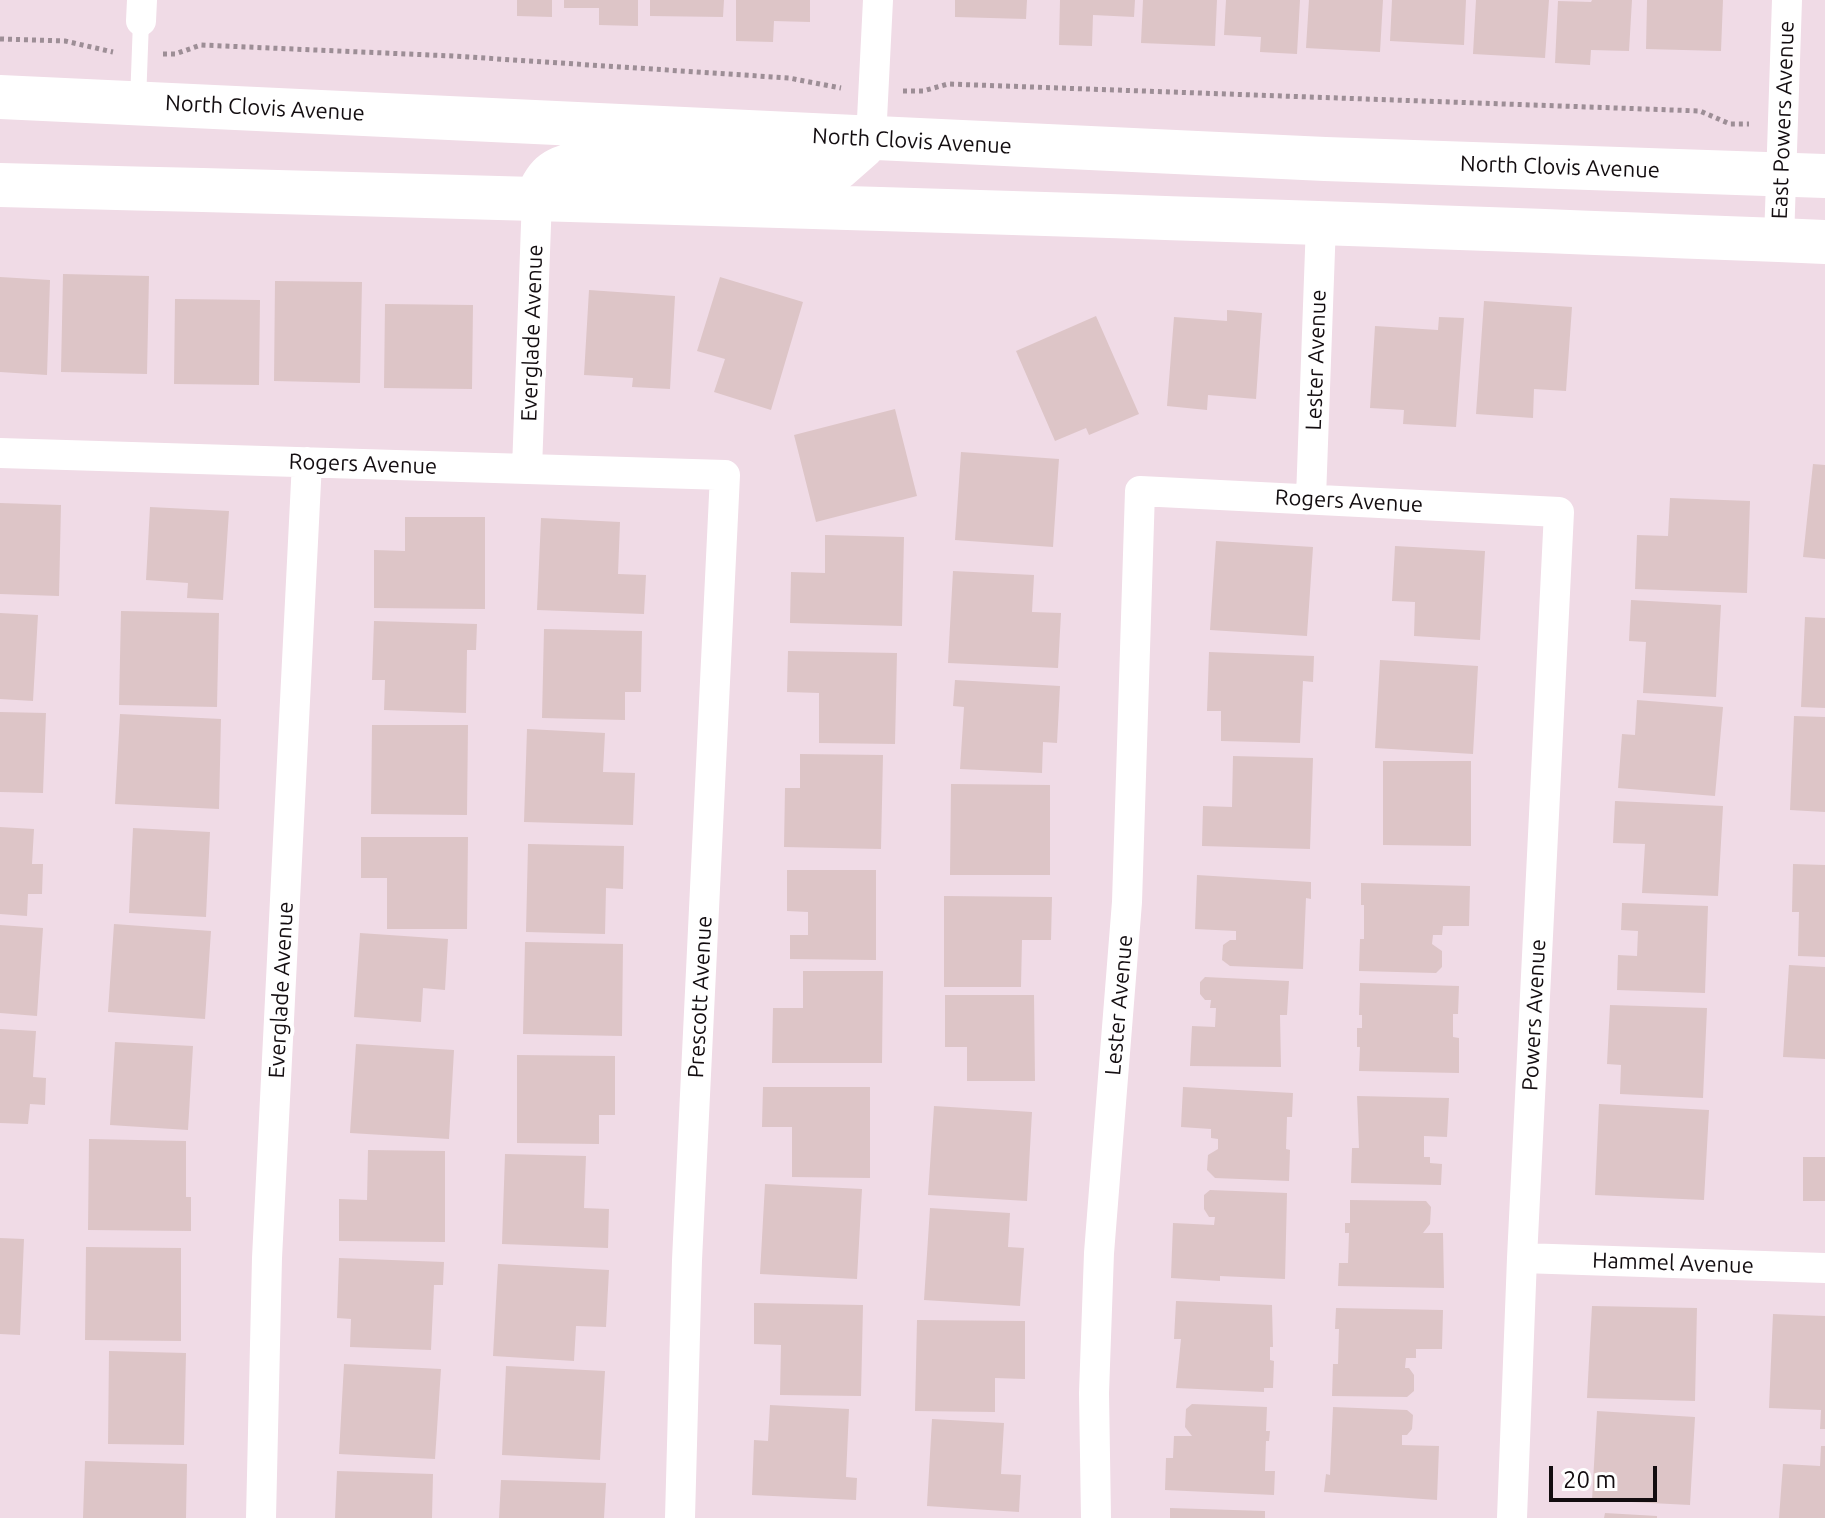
<!DOCTYPE html>
<html>
<head>
<meta charset="utf-8">
<style>
	body { margin:0 }
	#map { position:relative; width:1825px; height:1518px; overflow:hidden; background:#f0dbe6; font-family:Ubuntu,sans-serif }
	canvas { display:block }
	.scale { position:absolute; left:1549px; top:1466px; width:108px; height:36px; box-sizing:border-box; border:4px solid #130d10; border-top:0; padding-left:10px; font-size:24px; line-height:28px; white-space:nowrap; color:#130d10; -webkit-text-stroke:6px #fff; paint-order:stroke }
</style>
</head>
<body>
<div id="map">
<canvas width="1825" height="1518"></canvas>
<div class="scale">20 m</div>
</div>
<script>
const ctx = document.querySelector('canvas').getContext('2d');
ctx.lineJoin = 'round';
function paint(path, color) { ctx.fillStyle = color; ctx.fill(path, 'evenodd'); }
function stroke(path, color, width, dash) { ctx.strokeStyle = color; ctx.lineWidth = width; ctx.lineCap = dash ? 'butt' : 'round'; ctx.setLineDash(dash || []); ctx.stroke(path); }
function drawText(font, color, halo, rows, align = 'center') {
  ctx.font = font + ' Ubuntu,sans-serif'; ctx.lineWidth = 8; ctx.setLineDash([]); ctx.textBaseline = 'middle'; ctx.strokeStyle = halo; ctx.fillStyle = color; for (const [text, x, y, turn = 0] of rows) {
    ctx.save(); ctx.translate(x, y); ctx.rotate((+turn || 0) * Math.PI / 180); ctx.textAlign = isNaN(turn) ? turn : align; if (halo) ctx.strokeText(text, 0, 0); ctx.fillText(text, 0, 0); ctx.restore();
  }
}
paint(new Path2D(`
	M517,0H552V17L517,16Z
	M564,0H638V26L599,25V8H564Z
	M650,0H724L723,17L650,16Z
	M736,0H810V22L774,21L773,42L736,41Z
	M955,0H1027L1026,19L955,17Z
	M1060,0H1135L1134,17L1093,15L1092,46L1059,45Z
	M1143,0H1217L1215,46L1141,43Z
	M1226,0H1300L1297,54L1260,52L1261,37L1224,35Z
	M1309,0H1383L1380,52L1306,48Z
	M1392,0H1466L1464,45L1390,41Z
	M1476,0H1549L1545,58L1473,54Z
	M1592,0H1632L1629,51L1591,50L1590,65L1555,63L1558,1L1591,2Z
	M1647,0H1723L1721,51L1646,49Z
	M63,274L149,276L147,374L61,372Z
	M0,277L50,280L47,375L0,372Z
	M720,277L803,302L771,410L714,392L725,359L697,351Z
	M275,281L362,282L360,383L274,381Z
	M589,290L675,296L670,389L632,387L633,378L584,375Z
	M175,299L260,300L259,385L174,384Z
	M1484,301L1572,307L1566,391L1534,389L1533,418L1476,414Z
	M385,304L473,305L472,389L384,388Z
	M1227,310L1262,313L1256,399L1208,395L1207,410L1167,406L1174,317L1227,321Z
	M1096,316L1139,414L1089,435L1086,428L1055,441L1016,351Z
	M1439,317L1464,318L1456,427L1403,424L1404,410L1370,408L1375,326L1438,330Z
	M895,409L917,496L816,522L794,435Z
	M961,452L1059,459L1053,547L955,540Z
	M1813,464L1825,465V559L1803,557Z
	M1670,498L1750,501L1747,593L1635,589L1637,535L1668,536Z
	M0,503L61,505L59,596L0,594Z
	M150,507L229,511L223,600L187,598L188,583L146,580Z
	M405,517H485V609L374,608V550L405,551Z
	M541,518L620,522L618,574L646,575L644,614L537,610Z
	M825,535L904,537L902,626L790,623L791,572L825,573Z
	M1216,541L1313,547L1307,636L1210,630Z
	M1395,546L1485,551L1480,640L1414,636L1415,602L1392,601Z
	M953,571L1034,575L1032,612L1061,613L1058,668L948,663Z
	M1631,600L1721,605L1716,697L1643,693L1646,642L1629,641Z
	M121,611L219,613L217,707L119,705Z
	M0,613L38,615L33,701L0,699Z
	M1805,617L1825,618V708L1801,707Z
	M374,621L477,624L476,650H467L466,713L384,710L385,680H372Z
	M544,629L642,631L641,692H625V720L542,718Z
	M788,651L897,653L895,744L819,743V693L787,692Z
	M1209,652L1314,656L1313,682L1303,681L1300,743L1221,741V711H1207Z
	M1380,660L1478,666L1473,754L1375,748Z
	M955,680L1060,686L1057,743L1043,742L1042,773L960,769L964,707L953,706Z
	M1637,700L1723,707L1715,796L1618,788L1622,734L1635,735Z
	M0,712L46,713L43,793L0,792Z
	M120,714L221,719L219,809L115,804Z
	M1794,716L1825,717V812L1790,810Z
	M372,725H468L467,815L371,814Z
	M527,729L605,733L603,772L635,773L633,825L524,822Z
	M800,754L883,755L881,849L784,847L785,788H800Z
	M1233,756L1313,758L1310,849L1202,846L1203,806L1232,807Z
	M1383,761H1471V846L1383,845Z
	M951,784L1050,785V875H950Z
	M1615,801L1723,806L1718,896L1642,893L1645,844L1613,843Z
	M0,827L34,829L32,864H43L42,894H28L27,916L0,914Z
	M133,828L210,832L206,917L129,913Z
	M361,837H468L467,929H387V878H361Z
	M528,844L624,846L623,889L606,888L605,934L526,932Z
	M1793,864L1825,865V957L1798,956L1799,912H1792Z
	M787,870H876V960L790,959V935H808V912L787,911Z
	M1197,875L1311,882V899L1306,898L1303,969L1230,966L1222,960L1223,945L1230,940H1236V931L1195,929Z
	M1361,883L1470,886L1469,926H1443L1442,935H1433L1432,944L1442,951V967L1436,973L1359,971L1360,939H1364V905H1361Z
	M944,896L1052,897L1051,940H1022L1021,987H944Z
	M1622,903L1708,906L1705,993L1617,990L1618,955L1637,956L1638,931L1621,930Z
	M114,924L211,931L205,1019L108,1012Z
	M0,925L43,928L37,1016L0,1013Z
	M360,933L448,939L445,990L423,988L421,1022L354,1017Z
	M525,942L623,944L622,1036L523,1034Z
	M1789,965L1825,967V1059L1783,1057Z
	M803,971H883L882,1063H772L773,1008H803Z
	M1205,977L1289,981L1287,1015H1280L1281,1067L1190,1066L1192,1026L1215,1027L1216,1008H1210L1211,1000H1205L1200,994V982Z
	M1360,983L1459,986L1458,1014H1453V1037L1459,1038V1073L1359,1071L1360,1047H1357V1028H1362V1015H1359Z
	M945,995H1034L1035,1081H967V1047H945Z
	M1610,1005L1707,1008L1703,1098L1620,1094L1621,1065L1607,1064Z
	M0,1029L36,1031L33,1077L46,1078L45,1105L30,1104L28,1124L0,1123Z
	M115,1042L193,1046L188,1130L110,1125Z
	M356,1044L454,1050L449,1139L350,1133Z
	M517,1055L615,1056V1115H599V1144L517,1143Z
	M763,1087H870V1178L792,1177V1127H762Z
	M1183,1087L1293,1093L1292,1117H1287L1286,1149L1290,1150L1289,1181L1215,1178L1207,1170L1208,1155L1218,1149V1139L1211,1138V1129L1181,1127Z
	M1357,1096L1449,1098L1447,1137L1424,1136V1157H1430V1163L1442,1164L1441,1185L1351,1183L1352,1148H1359Z
	M1599,1104L1709,1110L1704,1200L1595,1195Z
	M934,1106L1032,1112L1027,1201L928,1195Z
	M89,1139L186,1141V1197H191V1231L88,1230Z
	M368,1150L445,1151V1242L339,1241V1199L367,1200Z
	M505,1154L586,1156L584,1208L609,1209L608,1248L502,1244Z
	M1803,1157H1825V1201H1803Z
	M765,1184L862,1189L857,1279L760,1274Z
	M1210,1190L1287,1193L1285,1279L1220,1276V1281L1171,1278L1173,1223L1214,1225L1215,1217H1209L1204,1209V1195Z
	M1350,1200L1426,1201L1431,1207L1430,1224L1423,1233H1443L1444,1288L1338,1286L1339,1263H1348L1349,1233H1345V1223H1350Z
	M930,1208L1010,1213L1008,1247L1024,1248L1020,1306L924,1300Z
	M0,1238L24,1239L20,1335L0,1334Z
	M86,1247L181,1248V1341L85,1340Z
	M339,1258L444,1262L443,1285H434L431,1350L350,1347L351,1319L337,1318Z
	M498,1264L609,1270L606,1327L576,1326L574,1361L493,1356Z
	M1176,1301L1272,1305L1273,1347H1270V1360L1274,1361L1273,1388H1264V1392L1176,1388L1181,1339H1174Z
	M754,1303L863,1305L861,1396L780,1395L781,1345L754,1344Z
	M1592,1306L1697,1308L1695,1401L1587,1398Z
	M1336,1308L1443,1310L1442,1349H1416V1358H1406L1405,1368H1409L1414,1375V1391L1407,1397L1332,1396L1333,1364H1338L1339,1329H1335Z
	M1773,1314L1825,1316V1429H1820L1821,1410L1769,1408Z
	M917,1320L1025,1321V1379L995,1378V1412L915,1411Z
	M109,1351L186,1353L184,1445L108,1444Z
	M344,1364L441,1369L435,1459L339,1454Z
	M506,1366L605,1371L600,1460L502,1455Z
	M1192,1404L1267,1407L1266,1431H1270L1269,1441H1266L1265,1471H1275L1274,1495L1165,1490L1166,1458H1173L1174,1436H1192L1185,1427L1186,1409Z
	M770,1405L849,1409L846,1477L857,1478L856,1500L752,1495L754,1440L768,1441Z
	M1333,1407L1407,1410L1413,1415L1412,1429L1407,1435H1402V1445L1439,1446L1437,1500L1324,1492L1326,1474L1330,1475Z
	M1597,1411L1695,1417L1690,1505L1592,1500Z
	M932,1419L1004,1423L1001,1474L1021,1475L1019,1512L927,1506Z
	M1821,1446H1825V1518H1779L1783,1464L1820,1466Z
	M85,1461L187,1464L186,1518H83Z
	M337,1471L433,1474L432,1518H335Z
	M501,1480L606,1483L604,1518H499Z
	M1170,1508L1265,1511V1518H1170Z
	M1605,1513L1657,1516V1518H1604Z`), '#ddc5c7');
stroke(new Path2D(`
	M0,39L65,41L113,52
	M163,54H175L201,45L453,56L789,78L841,88
	M903,91H923L948,84L1700,111L1730,124H1749`), '#9d8e96', 5, [4, 4]);
stroke(new Path2D(`
	M138,102L141,21`), '#fff', 16);
stroke(new Path2D(`
	M141,21L142,0
	M871,139L878,0
	M1779,240L1787,0
	M0,453L725,475L687,1260L680,1518
	M527,469L537,198
	M1311,498L1321,223
	M1522,1258L1825,1268
	M261,1518L267,1258L307,462
	M1096,1518L1094,1393L1099,1253L1127,902L1140,491L1559,512L1522,1258L1512,1518`), '#fff', 30);
stroke(new Path2D(`
	M0,97L1325,159L1825,176
	M0,185C608,200 1217,217 1825,242
	M537,198C547,171 556,169 582,162L838,168L863,146`), '#fff', 44);
drawText('22px', '#130d10', '#fff', [
	["North Clovis Avenue",265,108,3],
	["East Powers Avenue",1783,120,-88],
	["North Clovis Avenue",912,141,3],
	["North Clovis Avenue",1560,167,2],
	["Everglade Avenue",532,333,-88],
	["Lester Avenue",1316,360,-88],
	["Rogers Avenue",363,464,2],
	["Rogers Avenue",1349,501,3],
	["Everglade Avenue",281,990,-87],
	["Prescott Avenue",700,997,-87],
	["Lester Avenue",1119,1005,-85],
	["Powers Avenue",1534,1015,-87],
	["Hammel Avenue",1673,1263,2]
]);
</script>
</body>
</html>
